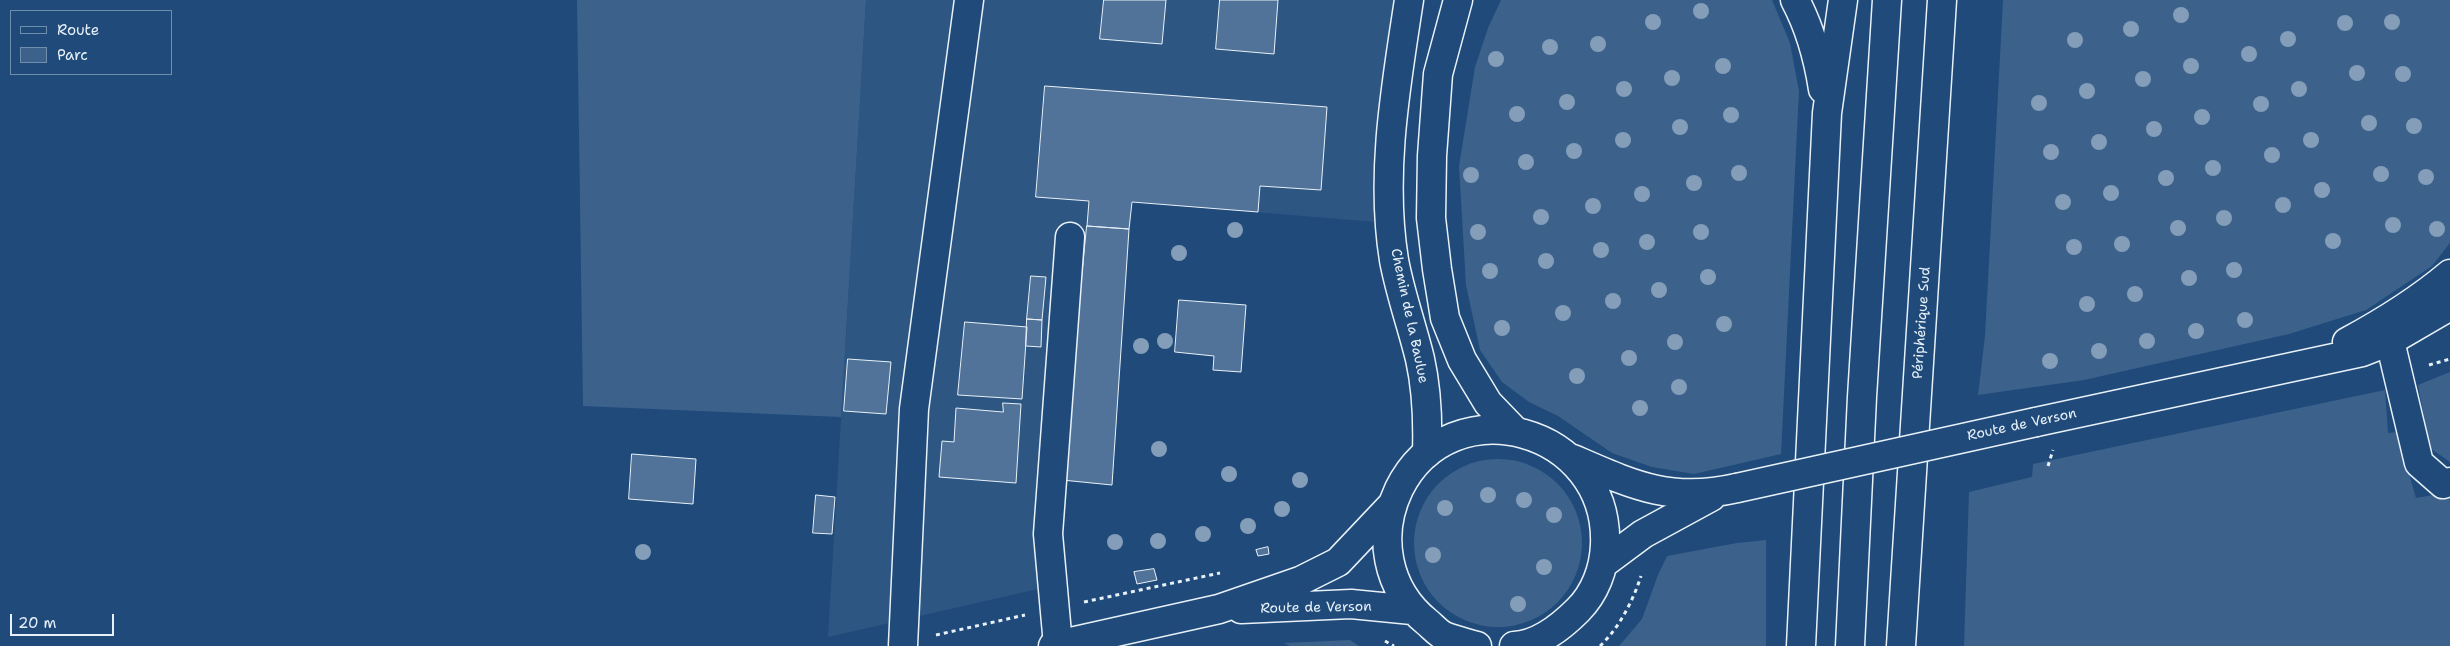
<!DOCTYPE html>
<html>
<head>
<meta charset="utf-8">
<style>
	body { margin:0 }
	#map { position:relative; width:2450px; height:646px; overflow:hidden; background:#1f4a7a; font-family:"Shantell Sans",sans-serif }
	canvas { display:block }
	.legend { position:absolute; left:10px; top:10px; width:162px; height:65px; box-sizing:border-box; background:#1f4a7a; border:1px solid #6f8dac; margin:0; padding:6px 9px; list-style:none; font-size:15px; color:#e8f1f8 }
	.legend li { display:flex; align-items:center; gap:10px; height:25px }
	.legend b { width:25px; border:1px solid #6f8dac }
	.scale { position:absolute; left:10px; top:614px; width:104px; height:22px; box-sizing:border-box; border:2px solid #e8f1f8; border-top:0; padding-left:6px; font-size:15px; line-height:18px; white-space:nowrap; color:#e8f1f8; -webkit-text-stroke:4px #1f4a7a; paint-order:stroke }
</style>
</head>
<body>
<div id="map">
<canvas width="2450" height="646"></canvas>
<ul class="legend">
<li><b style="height:6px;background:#1f4a7a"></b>Route</li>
<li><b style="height:14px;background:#3c628c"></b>Parc</li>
</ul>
<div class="scale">20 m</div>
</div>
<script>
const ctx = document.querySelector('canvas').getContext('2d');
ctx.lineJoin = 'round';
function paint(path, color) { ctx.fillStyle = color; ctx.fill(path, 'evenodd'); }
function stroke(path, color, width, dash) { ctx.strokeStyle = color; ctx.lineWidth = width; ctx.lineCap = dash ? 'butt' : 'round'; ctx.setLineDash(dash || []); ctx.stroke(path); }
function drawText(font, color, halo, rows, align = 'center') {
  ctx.font = font + ' "Shantell Sans",sans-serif'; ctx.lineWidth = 5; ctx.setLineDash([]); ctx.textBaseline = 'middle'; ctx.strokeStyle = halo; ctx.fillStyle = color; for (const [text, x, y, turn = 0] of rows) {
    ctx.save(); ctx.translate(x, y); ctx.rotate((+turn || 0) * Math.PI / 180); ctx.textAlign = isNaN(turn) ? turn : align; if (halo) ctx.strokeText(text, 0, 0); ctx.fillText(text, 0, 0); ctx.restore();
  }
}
paint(new Path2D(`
	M866,0H1408L1376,222L1132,202L1112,485L1062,481L1064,583L828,637Z`), '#2e5683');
paint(new Path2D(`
	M577,0H866L841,417L583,406Z
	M1501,0H1772L1790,43L1799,91L1781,454L1694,474L1652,467L1612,453L1558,416L1529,402L1502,382L1480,350L1466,285L1459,166L1475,67L1488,28Z
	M2003,0H2450V243L2432,266L2366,310L2289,334L2084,380L1978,395L1985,336Z
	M2450,372V462L2430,448L2418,385Z
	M2385,390L2388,433L2397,432L2416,498L2450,492V646H1964L1969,492L2032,477L2033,464Z
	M1414 543a84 84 0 1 1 168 0a84 84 0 1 1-168 0Z
	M1766,540V646H1619L1642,619L1658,575L1667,556L1737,543Z
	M1350,640L1359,646H1290L1284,643Z`), '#3c628c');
const building = new Path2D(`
	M1104,0H1166L1162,44L1100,39Z
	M1220,0H1278L1274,54L1216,49Z
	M1045,86L1327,107L1321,190L1260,186L1258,212L1132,202L1129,229L1087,226L1089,201L1036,197Z
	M1087,226L1129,229L1112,485L1062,480Z
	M1031,276L1046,277L1042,320L1027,319Z
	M1179,300L1246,305L1241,372L1213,370L1214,356L1175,352Z
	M1027,319L1042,320L1041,347L1026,346Z
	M965,322L1027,327L1022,399L958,395Z
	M848,359L891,362L886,414L844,411Z
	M1003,403L1021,404L1016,483L939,477L942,441L954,442L956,408L1003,412Z
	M632,454L696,459L693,504L629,499Z
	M816,495L835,497L832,534L813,533Z
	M1268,547L1269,554L1258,556L1256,550Z
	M1154,569L1157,580L1137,584L1134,572Z`);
paint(building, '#517399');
stroke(building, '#e8f1f8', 1);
const minor = new Path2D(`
	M1409,0C1396,85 1380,174 1394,260C1400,293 1412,326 1420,359C1427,390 1428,421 1427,453
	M2390,341L2419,463L2443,484L2450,482
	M1058,645L1048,534L1070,237
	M903,646L914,409L969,0`);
const major = new Path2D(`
	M2347,342C2384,322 2418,301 2450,274
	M2036,422L2362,352L2390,341L2450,306
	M1573,459C1633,485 1670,503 1737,488
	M1604,563L1643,534L1711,497
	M1241,609L1351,604L1412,610
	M1053,646L1219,609L1300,581L1338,562L1391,506
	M1477,646C1466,643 1454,640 1444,636C1438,633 1432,626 1427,622C1386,589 1377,535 1399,489C1451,384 1610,428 1605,545C1604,569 1595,593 1578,610C1561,627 1539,645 1514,646`);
const highway = new Path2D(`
	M1458,0L1438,74L1432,156L1431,218L1437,269L1445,318L1462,360L1488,403L1514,430
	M1795,0C1810,28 1818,57 1823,89
	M1801,646L1827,113L1843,0
	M1850,646L1862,397L1887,0
	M1901,646L1942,0`);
stroke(minor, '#e8f1f8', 31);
stroke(major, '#e8f1f8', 31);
stroke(highway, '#e8f1f8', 31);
stroke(new Path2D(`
	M2429,365L2450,359
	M2048,466L2053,450
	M1084,602L1220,573
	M936,635L1025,615
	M1385,641L1394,646
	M1600,646C1619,628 1633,601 1641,576`), '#e8f1f8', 3, [4, 4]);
stroke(minor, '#1f4a7a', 28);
stroke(major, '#1f4a7a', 28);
stroke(highway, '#1f4a7a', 28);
const majorBridge = new Path2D(`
	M1737,488L2036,422`);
stroke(majorBridge, '#e8f1f8', 31, []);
stroke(majorBridge, '#1f4a7a', 28);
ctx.fillStyle = '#849eb9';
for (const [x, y] of [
	[1701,11],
	[2181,15],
	[1653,22],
	[2392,22],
	[2345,23],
	[2131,29],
	[2288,39],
	[2075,40],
	[1598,44],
	[1550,47],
	[2249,54],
	[1496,59],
	[1723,66],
	[2191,66],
	[2357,73],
	[2403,74],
	[1672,78],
	[2143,79],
	[1624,89],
	[2299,89],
	[2087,91],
	[1567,102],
	[2039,103],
	[2261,104],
	[1517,114],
	[1731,115],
	[2202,117],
	[2369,123],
	[2414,126],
	[1680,127],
	[2154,129],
	[1623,140],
	[2311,140],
	[2099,142],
	[1574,151],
	[2051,152],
	[2272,155],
	[1526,162],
	[2213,168],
	[1739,173],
	[2381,174],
	[1471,175],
	[2426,177],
	[2166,178],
	[1694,183],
	[2322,190],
	[2111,193],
	[1642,194],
	[2063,202],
	[2283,205],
	[1593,206],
	[1541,217],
	[2224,218],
	[2393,225],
	[2178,228],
	[2437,229],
	[1235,230],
	[1478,232],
	[1701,232],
	[2333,241],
	[1647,242],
	[2122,244],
	[2074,247],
	[1601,250],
	[1179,253],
	[1546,261],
	[2234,270],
	[1490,271],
	[1708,277],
	[2189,278],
	[1659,290],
	[2135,294],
	[1613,301],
	[2087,304],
	[1563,313],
	[2245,320],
	[1724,324],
	[1502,328],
	[2196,331],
	[1165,341],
	[2147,341],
	[1675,342],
	[1141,346],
	[2099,351],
	[1629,358],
	[2050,361],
	[1577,376],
	[1679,387],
	[1640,408],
	[1159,449],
	[1229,474],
	[1300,480],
	[1488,495],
	[1524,500],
	[1445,508],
	[1282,509],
	[1554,515],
	[1248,526],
	[1203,534],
	[1158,541],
	[1115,542],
	[643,552],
	[1433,555],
	[1544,567],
	[1518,604]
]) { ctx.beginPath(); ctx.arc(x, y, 8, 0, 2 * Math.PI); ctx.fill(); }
drawText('14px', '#e8f1f8', '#1f4a7a', [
	["Chemin de la Baulue",1409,316,78],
	["Périphérique Sud",1922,323,-86],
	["Route de Verson",2022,425,-12],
	["Route de Verson",1316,608,-1]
]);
</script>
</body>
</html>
